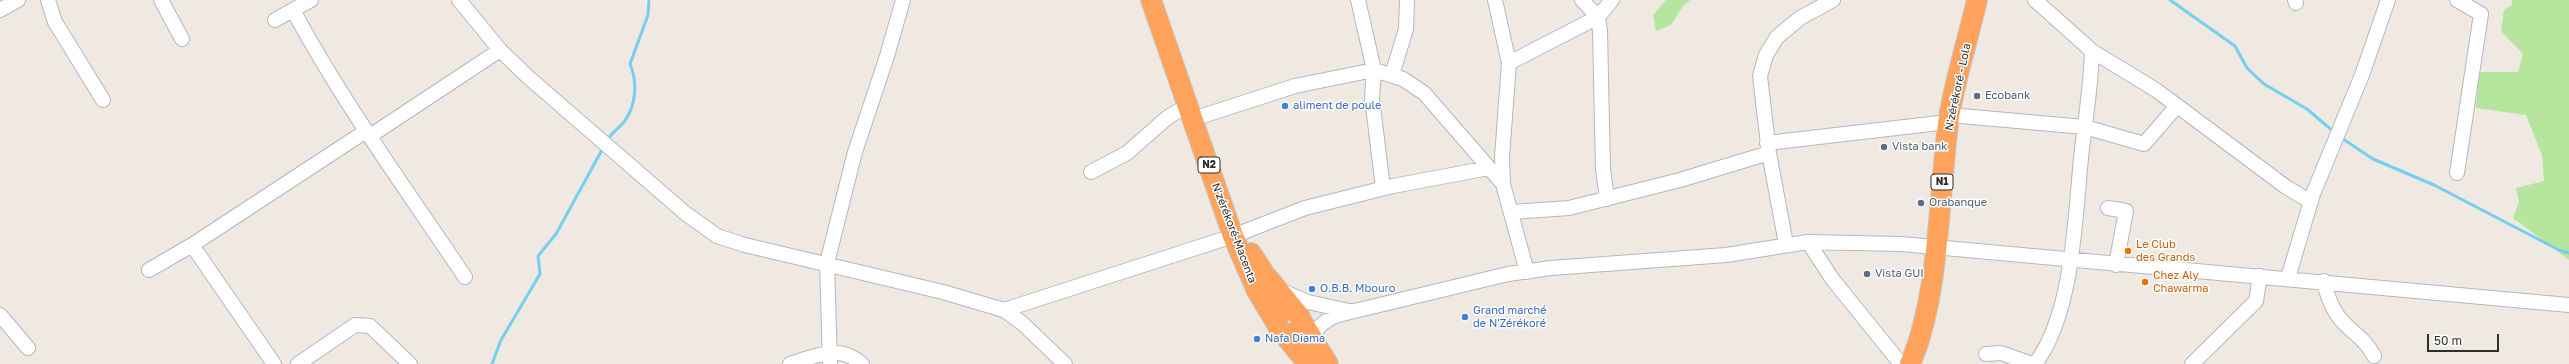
<!DOCTYPE html>
<html>
<head>
<meta charset="utf-8">
<style>
	body { margin:0 }
	#map { position:relative; width:2569px; height:364px; overflow:hidden; background:#efe9e1; font-family:"Golos Text",sans-serif }
	canvas { display:block }
	.scale { position:absolute; left:2427px; top:334px; width:72px; height:18px; box-sizing:border-box; border:2px solid #2e2e2e; border-top:0; padding-left:5px; font-size:12px; line-height:14px; white-space:nowrap; color:#2e2e2e; -webkit-text-stroke:3px #fff; paint-order:stroke }
</style>
</head>
<body>
<div id="map">
<canvas width="2569" height="364"></canvas>
<div class="scale">50 m</div>
</div>
<script>
const ctx = document.querySelector('canvas').getContext('2d');
ctx.lineJoin = 'round';
function paint(path, color) { ctx.fillStyle = color; ctx.fill(path, 'evenodd'); }
function stroke(path, color, width, dash) { ctx.strokeStyle = color; ctx.lineWidth = width; ctx.lineCap = dash ? 'butt' : 'round'; ctx.setLineDash(dash || []); ctx.stroke(path); }
function drawText(font, color, halo, rows, align = 'center') {
  ctx.font = font + ' "Golos Text",sans-serif'; ctx.lineWidth = 3; ctx.setLineDash([]); ctx.textBaseline = 'middle'; ctx.strokeStyle = halo; ctx.fillStyle = color; for (const [text, x, y, turn = 0] of rows) {
    ctx.save(); ctx.translate(x, y); ctx.rotate((+turn || 0) * Math.PI / 180); ctx.textAlign = isNaN(turn) ? turn : align; if (halo) ctx.strokeText(text, 0, 0); ctx.fillText(text, 0, 0); ctx.restore();
  }
}
paint(new Path2D(`
	M1666,0H1690L1683,6L1671,25L1656,31L1653,15Z
	M2512,0H2569V260L2513,218L2519,202L2516,188L2544,181L2542,155L2526,115L2476,108L2479,72H2518L2523,54L2501,31L2504,10L2512,5Z`), '#b6e59e');
stroke(new Path2D(`
	M2170,0L2235,46L2247,68L2264,84L2307,109L2334,132
	M2340,137L2373,159L2434,185L2559,250L2569,253
	M607,141C611,133 618,129 624,122C636,106 638,82 630,64L648,15L649,0
	M492,364L501,340L540,274L538,256L556,234L603,148`), '#75cff0', 3);
const minor = new Path2D(`
	M48,0L55,22L103,100
	M161,0L182,39
	M459,0L500,50L528,77L685,213L717,236L745,245L943,292L1004,310L1022,323L1065,364
	M1358,0L1374,70L1372,98L1383,188
	M1495,0L1509,63L1502,157L1503,184L1527,272
	M1582,0L1598,17L1600,31L1603,169L1607,199
	M2035,0L2092,51L2156,90L2286,187L2311,202
	M2295,0L2296,3
	M0,10L18,0
	M293,10C343,103 406,189 465,277
	M275,20L311,0
	M1509,63L1598,17L1612,0
	M1392,75L1406,29L1407,0
	M1950,115L2085,127L2144,144L2177,106
	M1193,119L1295,86L1374,70L1403,79L1424,93L1503,184
	M370,136L500,50
	M1767,143L1948,122
	M1091,172L1127,153L1168,117L1188,105
	M2457,173L2481,14L2457,0
	M2108,208L2126,211L2116,265
	M1512,212L1569,208L1680,180L1769,153
	M1808,242L1833,280L1901,364
	M1786,244L1769,153L1760,76L1766,55L1777,37L1800,18L1833,0
	M192,245L274,364
	M149,270L192,245L366,131
	M2288,278L2313,194L2362,75L2388,0
	M2324,281C2327,296 2332,310 2342,321C2354,334 2366,340 2374,356
	M1282,291L1308,302L1349,311
	M1004,310L1233,236L1305,208L1393,186L1489,168
	M0,315L28,348
	M1316,346C1310,330 1325,320 1338,315L1508,274L1551,268L1726,255L1808,242L1901,244L2569,305
	M1986,354L2001,353L2032,364
	M298,364L355,325L370,326L410,364
	M790,364C816,356 839,343 862,364
	M830,364L827,263L855,152L887,56L903,0
	M2035,364C2073,314 2075,219 2081,158C2085,122 2091,87 2092,51
	M2192,364L2256,301L2260,276`);
const highway = new Path2D(`
	M1151,0L1233,236L1257,291L1278,326
	M1251,253L1264,273L1297,313
	M1277 322a12 12 0 1 1 24 0a12 12 0 1 1-24 0Z
	M1301,320L1328,364
	M1281,331L1308,364
	M1910,364C1939,299 1939,197 1948,124C1953,85 1968,40 1977,0`);
stroke(minor, '#b4b7c1', 16);
stroke(highway, '#c9c9c9', 22);
stroke(minor, '#fff', 14);
stroke(highway, '#ffa35c', 20);
for (const [x, y, r, color] of [
	[1977,96,4,"#5c6f8a"],
	[1285,106,4,"#3f7fe0"],
	[1884,147,4,"#5c6f8a"],
	[1921,203,4,"#5c6f8a"],
	[2128,251,4,"#e8710a"],
	[1867,274,4,"#5c6f8a"],
	[2145,282,4,"#e8710a"],
	[1312,289,4,"#3f7fe0"],
	[1465,317,4,"#3f7fe0"],
	[1257,339,4,"#3f7fe0"]
]) { const dot = new Path2D(); dot.arc(x, y, r, 0, 2 * Math.PI); ctx.fillStyle = color; ctx.fill(dot); stroke(dot, '#fff', 1.5); }
for (const [x, y, w] of [
	[1209,165,22],
	[1942,182,22]
]) { const box = new Path2D(); box.roundRect(x - w / 2, y - 8, w, 16, 3); ctx.fillStyle = '#fff'; ctx.fill(box); stroke(box, '#2e2e2e', 1); }
drawText('bold 10px', '#2e2e2e', null, [
	["N2",1209,165],
	["N1",1942,182]
]);
drawText('11px', '#2e2e2e', '#fff', [
	["N'zérékoré - Lola",1958,87,-78],
	["N'zérékoré-Macenta",1234,233,69]
]);
drawText('11px', '#4e5e75', '#fff', [
	["Ecobank",1985,96],
	["Vista bank",1892,147],
	["Orabanque",1929,203],
	["Vista GUI",1875,274]
], 'left');
drawText('11px', '#366cbe', '#fff', [
	["aliment de poule",1293,106],
	["O.B.B. Mbouro",1320,289],
	["Grand marché",1473,311],
	["de N'Zérékoré",1473,324],
	["Nafa Diama",1265,339]
], 'left');
drawText('11px', '#c56008', '#fff', [
	["Le Club",2136,245],
	["des Grands",2136,258],
	["Chez Aly",2153,276],
	["Chawarma",2153,289]
], 'left');
</script>
</body>
</html>
